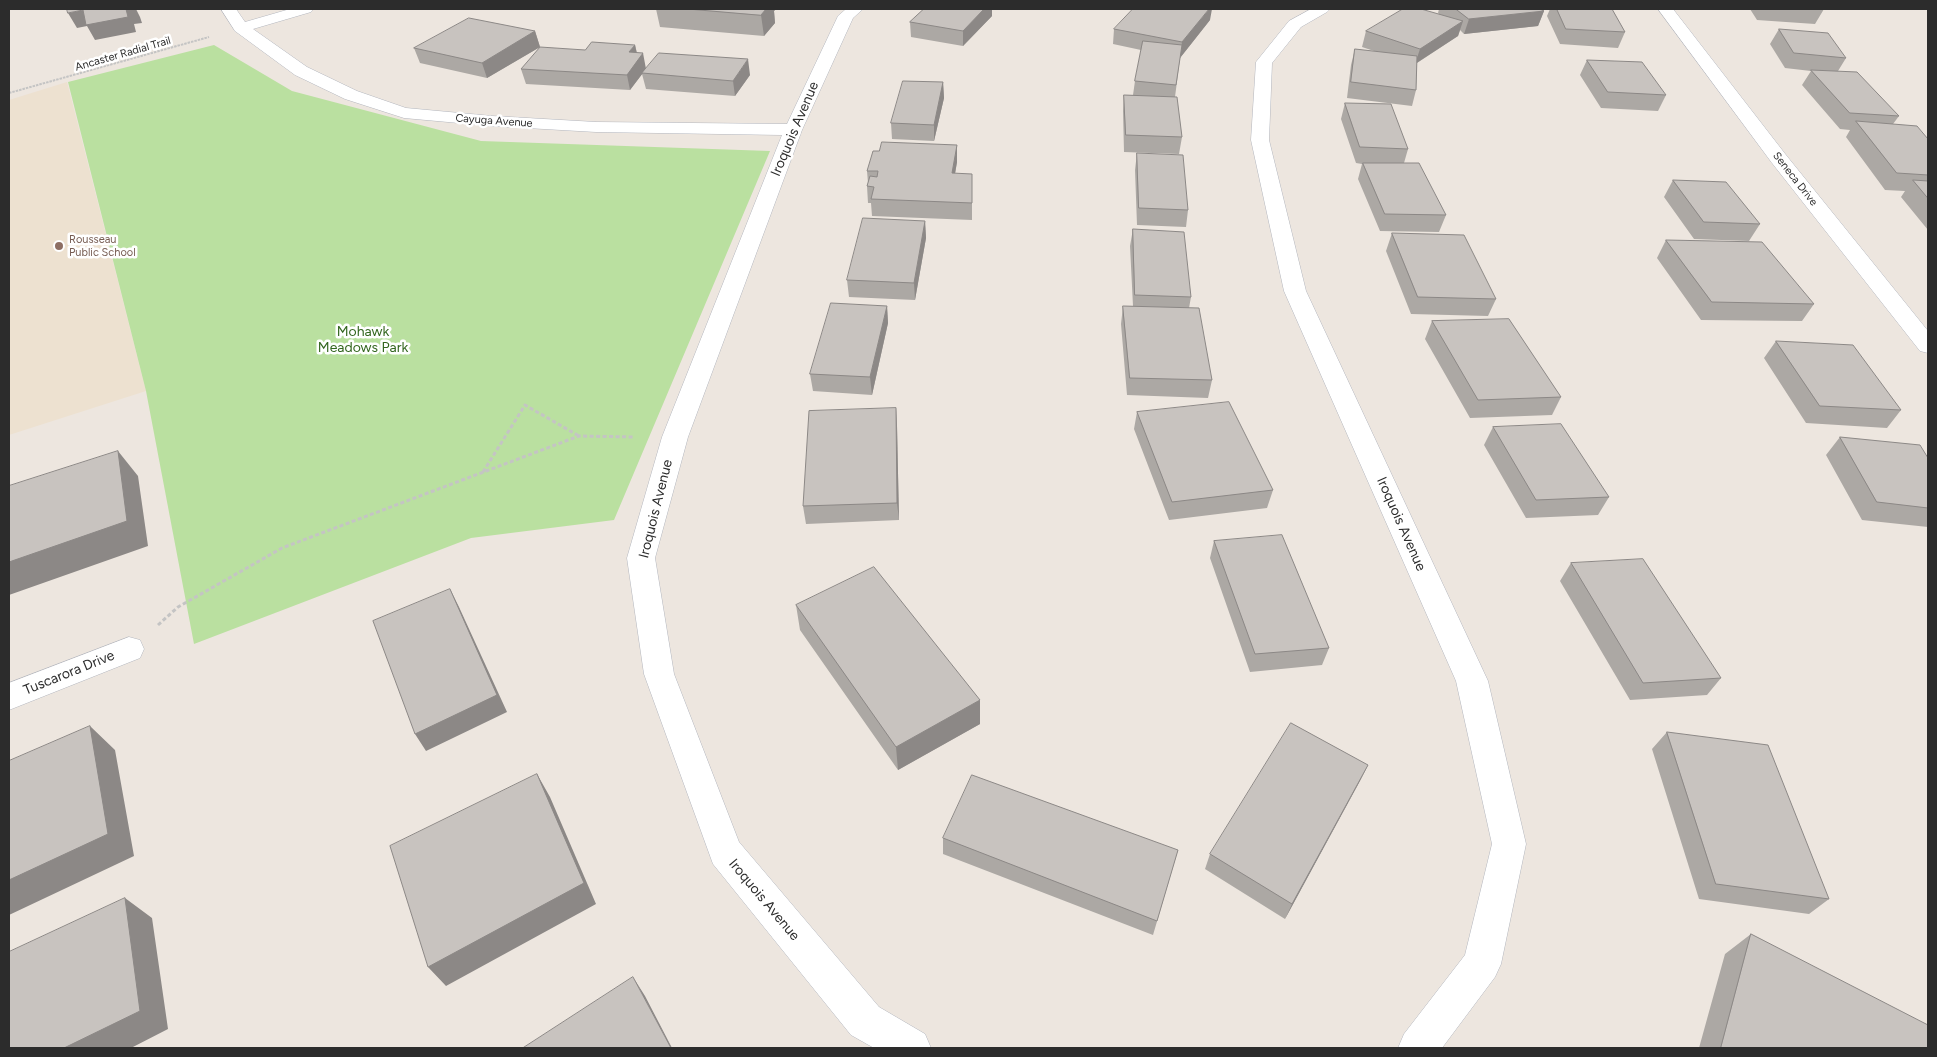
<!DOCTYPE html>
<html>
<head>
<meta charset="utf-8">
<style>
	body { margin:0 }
	#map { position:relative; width:1937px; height:1057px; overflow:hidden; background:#ede6df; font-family:Figtree,sans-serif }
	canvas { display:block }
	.frame { position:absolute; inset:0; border:10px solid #2c2c2c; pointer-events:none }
</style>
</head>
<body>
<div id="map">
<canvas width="1937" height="1057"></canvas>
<div class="frame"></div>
</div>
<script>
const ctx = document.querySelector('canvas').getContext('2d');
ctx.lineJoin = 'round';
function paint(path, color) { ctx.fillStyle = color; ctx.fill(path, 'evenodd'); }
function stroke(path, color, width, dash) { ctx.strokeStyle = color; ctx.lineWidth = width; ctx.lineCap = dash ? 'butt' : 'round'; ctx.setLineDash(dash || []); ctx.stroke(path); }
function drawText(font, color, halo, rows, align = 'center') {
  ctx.font = font + ' Figtree,sans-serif'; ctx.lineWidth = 5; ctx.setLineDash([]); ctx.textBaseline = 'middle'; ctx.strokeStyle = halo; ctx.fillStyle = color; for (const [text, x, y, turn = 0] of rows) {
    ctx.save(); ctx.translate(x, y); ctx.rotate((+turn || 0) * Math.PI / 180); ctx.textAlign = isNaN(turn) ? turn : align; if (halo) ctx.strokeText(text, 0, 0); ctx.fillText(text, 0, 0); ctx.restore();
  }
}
paint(new Path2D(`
	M67,82L146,391L9,435V100Z`), '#ede1d0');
paint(new Path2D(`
	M214,45L292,91L481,141L770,151L614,520L471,538L194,644L146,391L68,82Z`), '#bae0a0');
const minor = new Path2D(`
	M221,9H236L245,22L290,9H313L311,12L253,29L307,67L357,91L406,108L492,116L596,122L787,124L838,16L846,9H863L853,18L802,130L688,437L655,558L674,674L739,842L879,1007L925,1034L931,1048H874L851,1035L713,864L644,674L627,558L662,437L782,135L596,132L492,126L404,118L345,99L295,75L235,31Z
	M1311,9H1330L1327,12L1301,27L1272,63L1269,140L1306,291L1488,681L1526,844L1501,964L1495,977L1442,1048H1398L1404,1034L1465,955L1492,844L1456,681L1284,291L1251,140L1256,62L1289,21Z
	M1658,9H1673L1786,155L1928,331V353L1920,351L1772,163Z
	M129,637L140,640L144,649L140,658L9,710V683Z`);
stroke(minor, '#b3b6be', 1);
stroke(new Path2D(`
	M9,93L209,37`), '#c4c4c4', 2, [2.5, 1]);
stroke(new Path2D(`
	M483,472L525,405L579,436
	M158,625L178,607L282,548L579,436L634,437`), '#c4c4c4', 3, [4, 2.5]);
paint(minor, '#fff');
paint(new Path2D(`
	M656,9H776L774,11L775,23L764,36L660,27Z
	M924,9H994L992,10V16L963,46L911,37L910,22Z
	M1439,9H1540L1544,11L1538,26L1464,34L1460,30L1458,36L1417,63L1416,90L1412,106L1347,98L1351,65L1355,49L1377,52L1362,47L1366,31L1439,14L1438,13Z
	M1550,9H1612L1625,32L1618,48L1560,44L1547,16Z
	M1750,9H1824L1815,24L1757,20Z
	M1210,20L1180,58L1175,97L1182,137L1179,154L1124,152L1123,111L1124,95H1133L1135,81L1141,50L1113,44L1114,29Z
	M1779,29L1846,58L1838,71L1899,116L1893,124L1928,139V230L1901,197L1905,191L1885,190L1846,137L1850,130L1840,129L1802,85L1811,71L1785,68L1770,44Z
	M535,31L540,47L487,78L420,63L414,48Z
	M635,45L637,53L646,69L750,75L735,96L646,89L642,74L630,90L526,84L521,69L585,50Z
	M1587,60L1666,95L1658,111L1601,108L1580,75Z
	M943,82L944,98L934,141L892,139L891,123Z
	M1345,103L1408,149L1404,163L1446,215L1439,232L1380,231L1358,179L1362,164L1356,163L1341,119Z
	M957,145V162L955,174H972V220L872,216L871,203H868L867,186L868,183L867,171L879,151Z
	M1137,153L1188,210L1186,227L1137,225L1135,170Z
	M1673,180L1760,224L1749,241L1694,239L1664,197Z
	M925,221L926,238L915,300L849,297L847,280Z
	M1133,229L1191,297L1189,308L1212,380L1208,398L1127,395L1121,324L1123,306H1133L1130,246Z
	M1392,233L1496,299L1488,316L1411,314L1386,251Z
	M1666,240L1814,304L1802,321L1701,320L1657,258Z
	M887,306L888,323L872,395L813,391L810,374Z
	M1432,321L1561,397L1552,415L1470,418L1425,339Z
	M1776,341L1901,410L1887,428L1806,423L1764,358Z
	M896,408L897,426L899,520L806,524L803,506Z
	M1137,412L1273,490L1267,508L1169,520L1134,429Z
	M1493,427L1609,497L1598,515L1526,518L1484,445Z
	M1840,437L1928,458V527L1862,520L1826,455Z
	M1214,541L1329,648L1322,665L1250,672L1210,558Z
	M1571,563L1721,678L1707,695L1630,700L1560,581Z
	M796,605L980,700V724L898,770L800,630Z
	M1667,732L1829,899L1809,914L1699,899L1652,749Z
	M1368,765L1285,919L1205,869L1210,854Z
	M943,838L1178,850L1153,935L943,854Z
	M1751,934L1928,1048H1699L1725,954Z`), '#aca8a4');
paint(new Path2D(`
	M136,9L140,17L142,23L134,24L136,32L95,40L87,26L77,28L68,13L83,10Z
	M764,9H776L774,11L775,23L764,36L761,15Z
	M984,9H994L992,10V16L963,46V31Z
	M1209,9H1212L1210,20L1180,58L1182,42Z
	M1544,11L1538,26L1464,34L1469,19Z
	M1463,21L1458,36L1415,64L1420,49Z
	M535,31L540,47L487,78L482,63Z
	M635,45L638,59L643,53L646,69L630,90L627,75L629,52Z
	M748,59L750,75L735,96L733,81Z
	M943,82L944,98L934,141V125Z
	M957,145V162L952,190V173Z
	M925,221L926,238L915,300L914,283Z
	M887,306L888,323L872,395L870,377Z
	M896,408L897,426L899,520L897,503Z
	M118,451L138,476L148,546L9,595V562Z
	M450,589L459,607L507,712L426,751L415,734Z
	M980,700V724L898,770L896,747Z
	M90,726L115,750L134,856L9,915V880Z
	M1368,765L1360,781L1285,919L1292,904Z
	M537,774L550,797L596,904L446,986L428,967Z
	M125,898L152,918L168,1029L131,1048H64Z
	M633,977L645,996L672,1048H671Z`), '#8c8886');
const building = new Path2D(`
	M67,9H130H126L128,17L86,25L83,10L68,13Z
	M688,9H766L761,15Z
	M924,9H984L963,31L910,22Z
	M1133,9H1209L1182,42L1114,29Z
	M1403,9H1421L1463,21L1420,49L1366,31Z
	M1456,9H1540L1544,11L1469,19Z
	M1557,9H1612L1625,32L1566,29Z
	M469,18L535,31L482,63L414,48Z
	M1779,29L1828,33L1846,58L1794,53Z
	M1143,41L1182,45L1176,85L1135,81Z
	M592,42L635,45L629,52L643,53L627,75L521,69L540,47L585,50Z
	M1355,49L1417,56L1416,90L1351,82Z
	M659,53L748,59L733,81L642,73Z
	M1587,60L1642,62L1666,95L1608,92Z
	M1811,70L1857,72L1899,116L1850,113Z
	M903,81L943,82L934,125L891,123Z
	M1124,95L1177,97L1182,137L1126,135Z
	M1345,103L1391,104L1408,149L1360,147Z
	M1856,121L1917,126L1928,139V175L1897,173Z
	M882,142L957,145L952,173L972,174V203L871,199L874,187L867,186L870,176L877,177L878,171H867L873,151H879Z
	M1137,153L1183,155L1188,210L1139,208Z
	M1363,163H1419L1446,215L1385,214Z
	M1673,180L1726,182L1760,224L1704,222Z
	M1913,180L1928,181V198Z
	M863,218L925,221L914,283L847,280Z
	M1133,229L1184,232L1191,297L1135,295Z
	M1392,233L1464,235L1496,299L1418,297Z
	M1666,240L1762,242L1814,304L1712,302Z
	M831,303L887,306L870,377L810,374Z
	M1123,306L1199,308L1212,380L1130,378Z
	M1509,319L1561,397L1478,400L1432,321Z
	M1776,341L1853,345L1901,410L1820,406Z
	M1229,402L1273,490L1172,502L1137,412Z
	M896,408L897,503L803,506L809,411Z
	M1561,424L1609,497L1536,500L1493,427Z
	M1840,437L1920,445L1928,458V508L1877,502Z
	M118,451L127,521L9,562V486Z
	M1282,535L1329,648L1255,654L1214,541Z
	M1643,559L1721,678L1643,683L1571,563Z
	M874,567L980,700L896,747L796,605Z
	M450,589L497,695L415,734L373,621Z
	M1291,723L1368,765L1292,904L1210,854Z
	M90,726L108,834L9,880V761Z
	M1667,732L1768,745L1829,899L1716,884Z
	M537,774L584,883L428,967L390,846Z
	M972,775L1178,850L1157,921L943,838Z
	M125,898L140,1011L64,1048H9V952Z
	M1751,934L1928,1025V1048H1721Z
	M633,977L671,1048H523Z`);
paint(building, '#c8c3bf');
stroke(building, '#8c8886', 1);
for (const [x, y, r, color] of [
	[59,246,5,"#8d6e63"]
]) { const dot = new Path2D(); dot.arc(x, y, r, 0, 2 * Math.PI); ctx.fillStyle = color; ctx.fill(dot); stroke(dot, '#fff', 2); }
drawText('11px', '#2c2c2c', '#fff', [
	["Ancaster Radial Trail",123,54,-16],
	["Cayuga Avenue",494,121,4],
	["Seneca Drive",1795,179,52]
]);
drawText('11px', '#785e54', '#fff', [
	["Rousseau",69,240],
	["Public School",69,253]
], 'left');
drawText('14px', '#2c2c2c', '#fff', [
	["Iroquois Avenue",795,129,-67],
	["Iroquois Avenue",656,509,-76],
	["Iroquois Avenue",1401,524,66],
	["Tuscarora Drive",69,673,-22],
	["Iroquois Avenue",764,900,50]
]);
drawText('14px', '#33661f', '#fff', [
	["Mohawk",363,332],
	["Meadows Park",363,348]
]);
</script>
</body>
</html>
